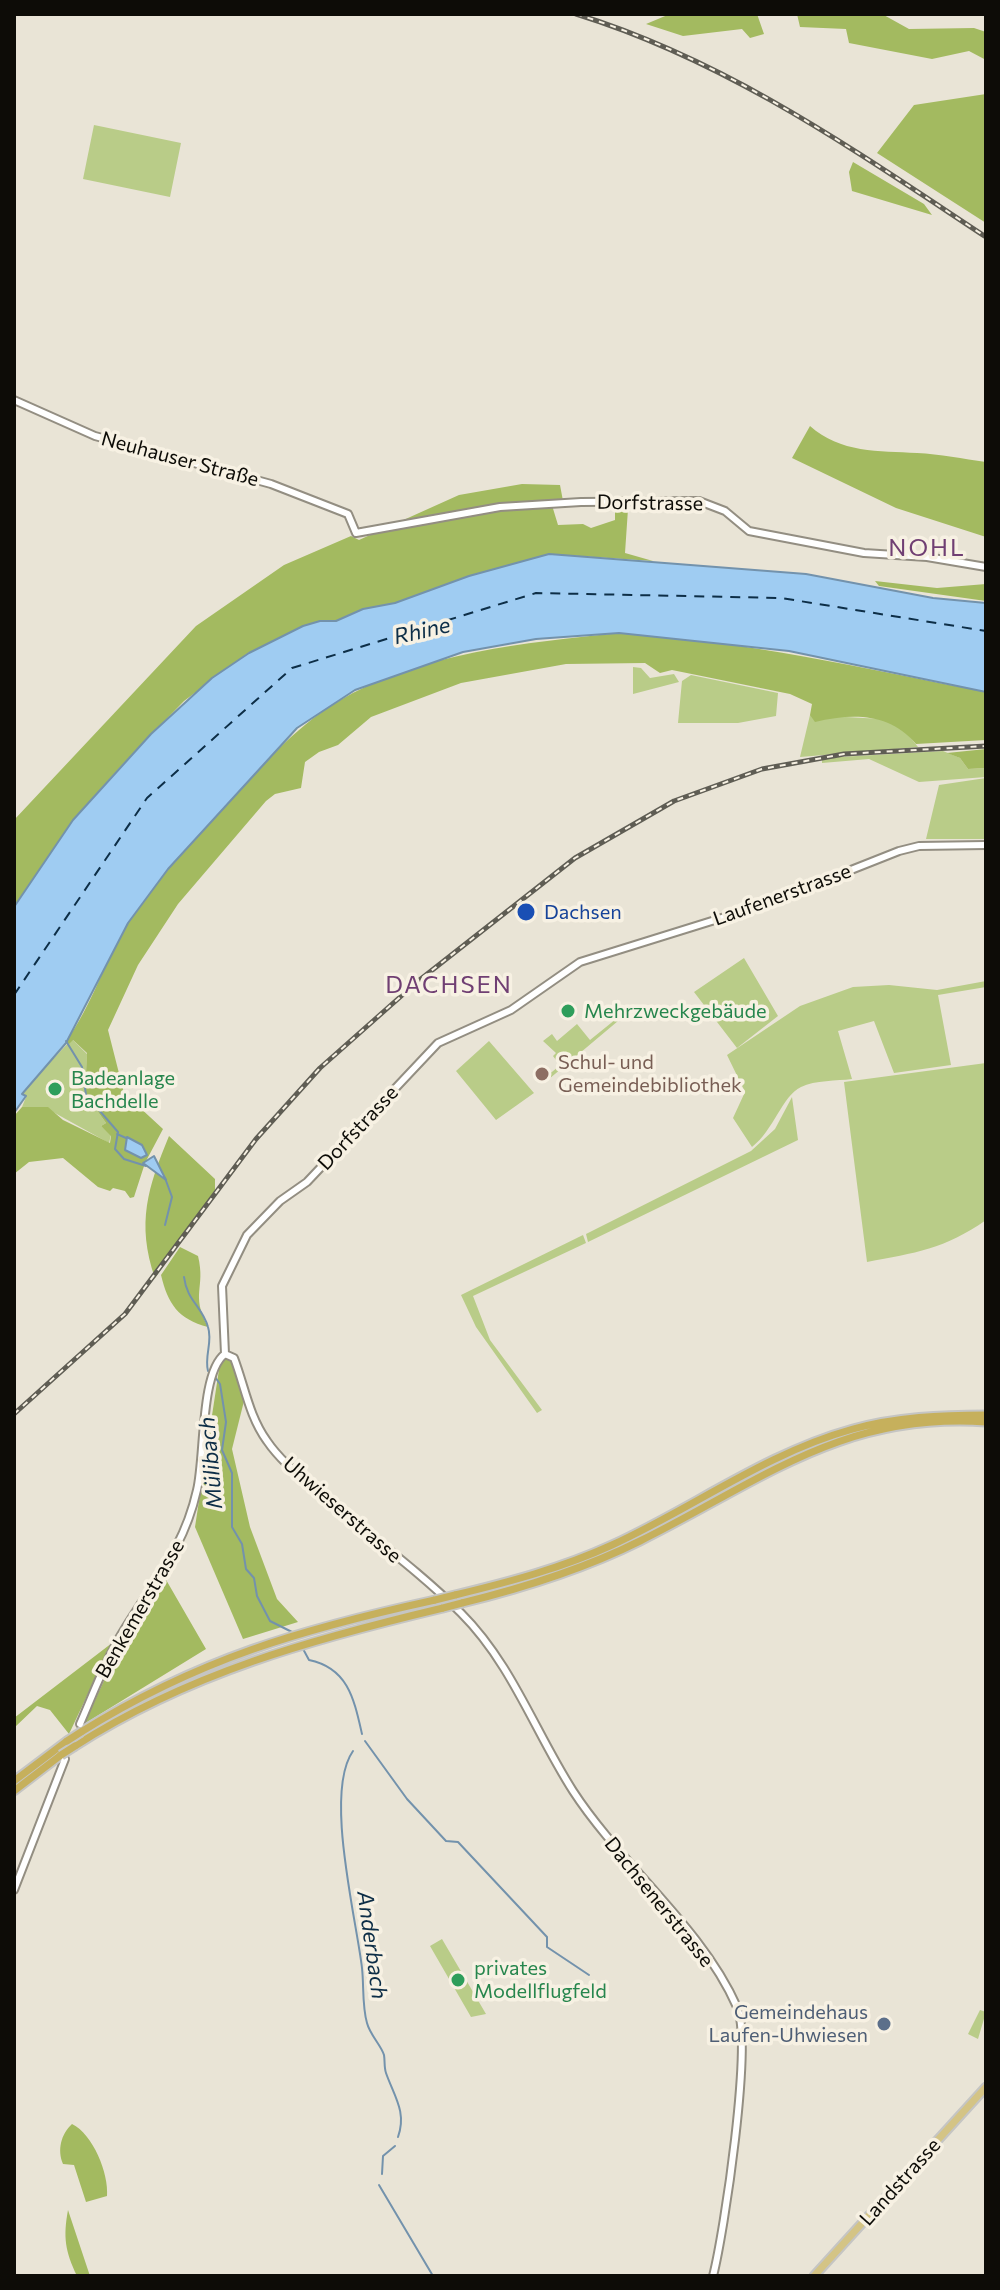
<!DOCTYPE html>
<html>
<head>
<meta charset="utf-8">
<style>
	body { margin:0 }
	#map { position:relative; width:1000px; height:2290px; overflow:hidden; background:#e9e4d6; font-family:Commissioner,sans-serif }
	canvas { display:block }
	.frame { position:absolute; inset:0; border:16px solid #0d0c07; pointer-events:none }
</style>
</head>
<body>
<div id="map">
<canvas width="1000" height="2290"></canvas>
<div class="frame"></div>
</div>
<script>
const ctx = document.querySelector('canvas').getContext('2d');
ctx.lineJoin = 'round';
function paint(path, color) { ctx.fillStyle = color; ctx.fill(path, 'evenodd'); }
function stroke(path, color, width, dash) { ctx.strokeStyle = color; ctx.lineWidth = width; ctx.lineCap = dash ? 'butt' : 'round'; ctx.setLineDash(dash || []); ctx.stroke(path); }
function drawText(font, color, halo, rows, align = 'center') {
  ctx.font = font + ' Commissioner,sans-serif'; ctx.lineWidth = 7; ctx.setLineDash([]); ctx.textBaseline = 'middle'; ctx.strokeStyle = halo; ctx.fillStyle = color; for (const [text, x, y, turn = 0] of rows) {
    ctx.save(); ctx.translate(x, y); ctx.rotate((+turn || 0) * Math.PI / 180); ctx.textAlign = isNaN(turn) ? turn : align; if (halo) ctx.strokeText(text, 0, 0); ctx.fillText(text, 0, 0); ctx.restore();
  }
}
paint(new Path2D(`
	M94,125L181,143L170,197L83,179Z
	M633,667L641,668L650,678L674,674L679,682L633,694Z
	M691,675L778,693L776,716L738,723H678L682,681Z
	M810,715L882,719L902,727L918,747L800,757Z
	M943,751L960,758L968,769L986,768V777L919,782L869,759L822,763V758Z
	M986,778V839H926L939,785Z
	M744,958L778,1016L737,1048L694,992Z
	M986,981V987L938,995L951,1065L894,1073L874,1021L838,1031L852,1079C837,1081 815,1080 801,1087C782,1096 774,1130 752,1147L733,1118L745,1092L727,1055L800,1006L853,987L889,985L937,990Z
	M616,1019L618,1021L549,1079L547,1076L569,1058L559,1064L553,1056L556,1053L543,1041L552,1034L557,1041L577,1024L590,1040Z
	M72,1039L87,1054L85,1094L106,1123L101,1126L111,1135L109,1143L44,1107H22L26,1097L22,1095L51,1056L54,1058Z
	M489,1041L534,1093L496,1120L456,1071Z
	M986,1063V1220C945,1249 915,1253 867,1262L844,1082Z
	M792,1097L798,1140L588,1242L586,1234L751,1151L775,1129Z
	M583,1235L586,1243L473,1296L490,1340L542,1410L537,1413L476,1327L461,1295Z
	M442,1939L486,2014L471,2017L430,1946Z
	M980,2010L986,2012L978,2039L968,2034Z`), '#b9cc88');
paint(new Path2D(`
	M670,14H757L764,34L750,38L742,29L683,36L646,24Z
	M797,14H882L909,29L974,28L986,32V60L969,51L932,59L849,43L846,29L800,27Z
	M986,94V223L877,153L914,105Z
	M853,162L924,204L932,215L852,191L849,172Z
	M810,426C840,453 879,451 917,453C940,454 963,459 986,462V537L896,508L792,458Z
	M522,484L560,485L563,501L551,502L558,525L583,524L591,528L615,520V508L628,509L625,553L653,561L549,554L469,576L395,603L363,609L336,621H319L248,653L184,701L122,765L73,820L14,907V820L196,626L284,565L351,536L359,540L459,495Z
	M875,581L937,588L986,584V601L879,586Z
	M619,633C743,640 865,669 986,692V740L916,744C890,713 853,713 815,722L810,715L812,704L790,694L672,670L660,673L645,663L566,664L461,683L371,717L338,745L319,752L305,762L301,788L275,794L266,801L178,904L138,965L108,1030L124,1093L163,1129L145,1163L134,1197L130,1198L125,1191L113,1188L110,1191L98,1187L63,1158L29,1162L14,1174V1116L22,1107H48L63,1120L110,1143L111,1136L101,1126L106,1123L85,1094L87,1053L73,1040L69,1044L66,1041C92,1006 105,960 128,923C155,880 191,842 225,805C259,769 294,728 337,702C421,652 525,643 619,633Z
	M986,749V768L968,769L960,758L947,753Z
	M169,1136L215,1179V1190L155,1278C136,1223 148,1187 169,1136Z
	M180,1247L198,1256C206,1289 190,1293 208,1327C178,1319 168,1304 161,1275Z
	M226,1358L232,1360L244,1401L232,1449L250,1527L277,1599L298,1622L243,1639L195,1527L220,1363Z
	M165,1578L206,1649L84,1724L126,1633Z
	M112,1643L69,1734L50,1710L37,1706L14,1728V1718Z
	M72,2124C93,2134 109,2174 107,2196L86,2202L74,2165L63,2164C57,2150 61,2134 72,2124Z
	M68,2210L90,2276H77C65,2251 63,2237 68,2210Z`), '#a3ba60');
const water = new Path2D(`
	M549,554L806,574L933,598L986,603V692L789,651L619,633L536,639L463,652L355,690L297,728L168,869L128,923L66,1043L22,1094L26,1096L14,1113V907L73,820L151,734L212,678L249,653L303,626L320,621H336L363,609L395,603L469,576Z
	M127,1137L142,1145L147,1155L141,1158L125,1150Z
	M154,1156L166,1180L143,1163Z`);
paint(water, '#9fccf2');
stroke(water, '#7392ac', 2);
stroke(new Path2D(`
	M66,1041L82,1067L86,1095L118,1132L115,1149L124,1159L146,1166
	M117,1134L126,1138
	M165,1178L172,1197L165,1225
	M184,1277C187,1301 202,1306 208,1327C213,1342 204,1356 208,1371
	M215,1377L220,1384L226,1422L222,1450L232,1473V1527L242,1544L246,1569L254,1578L257,1596L270,1621L292,1632
	M302,1647L309,1660C348,1668 354,1699 362,1734
	M365,1741L407,1799L446,1841L458,1842L547,1937V1947L589,1975
	M353,1751C324,1792 356,1917 362,1968C364,1986 362,2006 367,2023C370,2035 381,2045 384,2055C385,2061 384,2067 386,2073C394,2096 407,2112 398,2137
	M382,2174L383,2156L395,2146
	M379,2185L433,2276`), '#7392ac', 2);
stroke(new Path2D(`
	M14,995L147,798L292,668L536,593L781,598L986,631`), '#0d2e47', 2, [10, 8]);
const tertiary = new Path2D(`
	M14,400L95,436L271,484L348,514L356,533L500,507L581,502L699,501L725,511L749,531L864,553L927,557L986,567
	M225,1354L234,1358C245,1387 249,1416 267,1441C282,1463 304,1479 323,1496C369,1535 419,1571 461,1613C512,1664 535,1732 573,1791C621,1865 702,1927 737,2007C753,2042 724,2233 713,2276
	M225,1354L222,1286L247,1235L280,1201L307,1182L438,1043L511,1010L580,962L760,906L899,851L919,846L986,845
	M80,1724C94,1692 106,1659 124,1630C154,1581 184,1548 197,1490C205,1458 200,1372 225,1354
	M14,1890L65,1759`);
const primary = new Path2D(`
	M814,2276L986,2087`);
const trunk = new Path2D(`
	M455,1595C509,1582 562,1568 612,1545C693,1508 766,1453 853,1429C897,1417 941,1415 986,1415
	M462,1603C523,1588 584,1569 640,1541C761,1481 842,1412 986,1422
	M81,1732C198,1659 302,1629 435,1600
	M75,1746C189,1673 313,1639 443,1608
	M14,1781L67,1741
	M14,1791L61,1755`);
stroke(tertiary, '#938e82', 10);
stroke(primary, '#c5c5c3', 11);
stroke(trunk, '#c5c5c3', 11);
stroke(tertiary, '#fff', 6);
stroke(primary, '#d4c485', 7);
stroke(trunk, '#c6b05c', 7);
const rail = new Path2D(`
	M576,14C728,61 854,150 986,237
	M14,1414L125,1314L256,1139L320,1068L417,982L575,858L674,801L762,769L844,754L986,746`);
stroke(rail, '#5f5d54', 5);
stroke(rail, '#f7f1e3', 2, [6]);
const trunkBridge = new Path2D(`
	M435,1600L455,1595
	M443,1608L462,1603
	M67,1741L81,1732
	M61,1755L75,1746`);
stroke(trunkBridge, '#c5c5c3', 11, []);
stroke(trunkBridge, '#c6b05c', 7);
for (const [x, y, r, color] of [
	[526,912,10,"#1a4fb4"],
	[568,1011,8,"#2e9e5b"],
	[542,1074,8,"#8d6e63"],
	[55,1089,8,"#2e9e5b"],
	[458,1980,8,"#2e9e5b"],
	[884,2024,8,"#5c6f8a"]
]) { const dot = new Path2D(); dot.arc(x, y, r, 0, 2 * Math.PI); ctx.fillStyle = color; ctx.fill(dot); stroke(dot, '#f7f1e3', 3); }
drawText('20px', '#0d0c07', '#f7f1e3', [
	["Neuhauser Straße",180,459,15],
	["Dorfstrasse",650,503,1],
	["Laufenerstrasse",782,895,-20],
	["Dorfstrasse",358,1128,-47],
	["Uhwieserstrasse",342,1510,41],
	["Benkemerstrasse",140,1609,-60],
	["Dachsenerstrasse",659,1902,51],
	["Landstrasse",900,2182,-48]
]);
drawText('20px', '#164399', '#f7f1e3', [
	["Dachsen",544,912]
], 'left');
drawText('20px', '#27864d', '#f7f1e3', [
	["Mehrzweckgebäude",584,1011],
	["Badeanlage",71,1078],
	["Bachdelle",71,1101],
	["privates",474,1968],
	["Modellflugfeld",474,1991]
], 'left');
drawText('20px', '#785e54', '#f7f1e3', [
	["Schul- und",558,1062],
	["Gemeindebibliothek",558,1085]
], 'left');
drawText('20px', '#4e5e75', '#f7f1e3', [
	["Gemeindehaus",868,2012],
	["Laufen-Uhwiesen",868,2035]
], 'right');
drawText('italic 22px', '#0d2e47', '#f7f1e3', [
	["Rhine",422,631,-13],
	["Mülibach",211,1463,-95],
	["Anderbach",372,1945,82]
]);
ctx.letterSpacing = '2px';
drawText('24px', '#703f73', '#f7f1e3', [
	["NOHL",927,548],
	["DACHSEN",449,985]
]);
ctx.letterSpacing = '0px';
</script>
</body>
</html>
